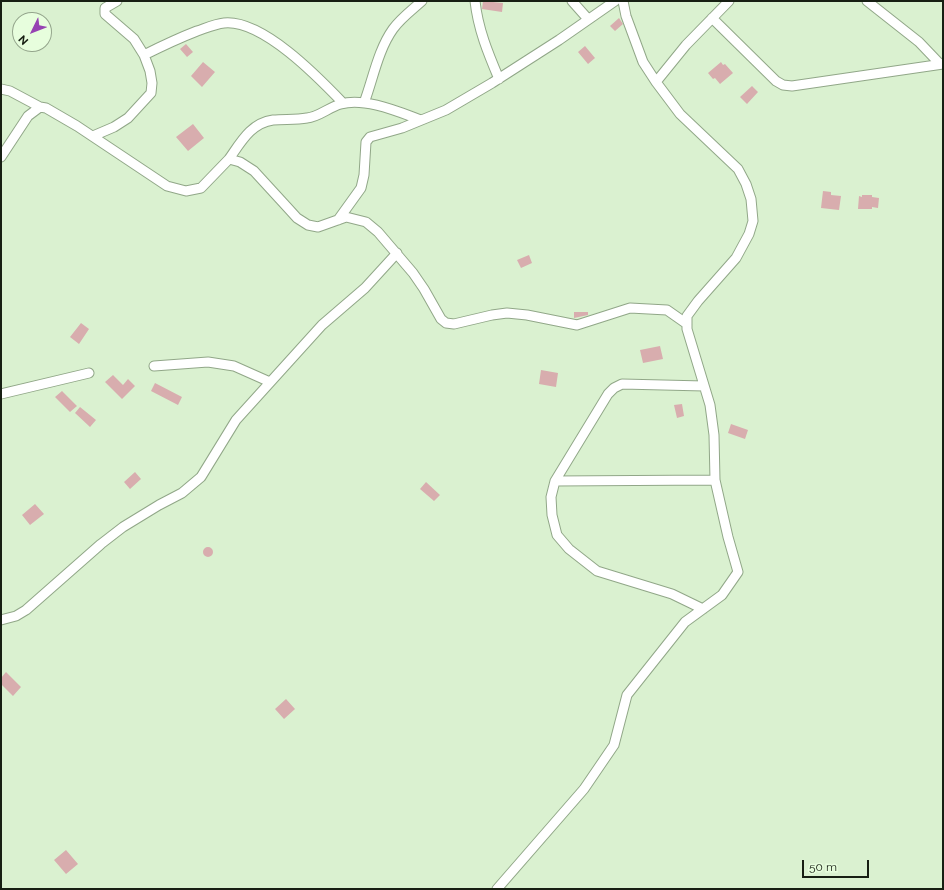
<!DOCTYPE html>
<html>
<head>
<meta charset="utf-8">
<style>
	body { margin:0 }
	#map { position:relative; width:944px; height:890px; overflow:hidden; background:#daf1d0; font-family:Raleway,sans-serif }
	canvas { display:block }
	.frame { position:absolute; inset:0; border:2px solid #171f13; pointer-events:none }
	.north { position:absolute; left:12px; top:12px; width:40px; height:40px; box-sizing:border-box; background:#e7fedd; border:1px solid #94a58c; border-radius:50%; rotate:227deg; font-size:11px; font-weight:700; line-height:16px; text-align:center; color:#171f13 }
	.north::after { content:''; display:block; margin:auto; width:14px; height:18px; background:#9643b2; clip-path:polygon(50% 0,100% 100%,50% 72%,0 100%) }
	.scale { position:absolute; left:802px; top:860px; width:67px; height:18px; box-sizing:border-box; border:2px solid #171f13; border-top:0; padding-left:5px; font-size:12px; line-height:14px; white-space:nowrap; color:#171f13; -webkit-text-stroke:3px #e7fedd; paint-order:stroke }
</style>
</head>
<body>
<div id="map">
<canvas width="944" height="890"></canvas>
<div class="frame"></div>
<div class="north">N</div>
<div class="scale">50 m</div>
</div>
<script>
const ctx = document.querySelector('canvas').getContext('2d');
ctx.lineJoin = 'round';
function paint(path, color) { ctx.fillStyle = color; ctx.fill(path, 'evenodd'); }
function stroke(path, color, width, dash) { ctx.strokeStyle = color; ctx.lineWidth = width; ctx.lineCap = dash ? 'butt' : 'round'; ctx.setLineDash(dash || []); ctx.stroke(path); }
paint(new Path2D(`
	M483,1L503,3L502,12L482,9Z
	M619,18L623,24L615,31L610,26Z
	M186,44L193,52L187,57L180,49Z
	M585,46L595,58L588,64L578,52Z
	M203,62L215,72L202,87L191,76Z
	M721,62L723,65L725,64L733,73L720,84L715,78L713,79L708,73Z
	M752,86L758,92L747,104L740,97Z
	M193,124L204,138L188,151L176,137Z
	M823,191L831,192V195L841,196L839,210L821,208Z
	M862,195H872V197L879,198L878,208L872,207V209H858L859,196L862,197Z
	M529,255L532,263L521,268L517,260Z
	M574,312H588V315L574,318Z
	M81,323L89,329L79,344L70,337Z
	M660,346L663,359L643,363L640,350Z
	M541,370L558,373L556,387L539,384Z
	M113,375L123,385L128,379L135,386L122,399L105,382Z
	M155,383L182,397L178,405L151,391Z
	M62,391L77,406L70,412L55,397Z
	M682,404L684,416L677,418L674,405Z
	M80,407L96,420L90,427L75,413Z
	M731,424L748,430L745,439L728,433Z
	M135,472L141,479L130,489L124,482Z
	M426,482L440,495L434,501L420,489Z
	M35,504L44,514L30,525L22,515Z
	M203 552a5 5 0 1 1 10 0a5 5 0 1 1-10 0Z
	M6,672L21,687L13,696L1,684V678Z
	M286,699L295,709L284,719L275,709Z
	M66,850L78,864L66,874L54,860Z`), '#d8adae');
const minor = new Path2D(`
	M475,1C478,29 488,53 499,79
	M572,1L588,19
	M867,1L919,42L940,64
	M712,18L776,81L783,85L792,86L943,64
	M144,55C162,46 179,38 197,31C206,28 215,24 224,23C262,19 318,77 343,103
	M656,82L686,45L729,1
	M1,89L10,91L40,107
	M364,103C373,79 378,50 393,29C401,18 412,10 422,1
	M93,136L114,127L128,118L151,93L152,83L150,71L144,55L134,39L105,14V8L117,1
	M1,157L28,116L40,107L46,108L77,126L167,186L186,191L201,188L229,159L240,162L254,171L287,207L297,218L308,225L318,227L346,217L366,222L378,232L413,273L424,289L441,319L446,323L454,324L492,315L507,313L527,315L577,325L630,308L667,310L687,324
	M229,159C241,142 251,123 273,120C285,119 296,120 307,118C319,117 329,107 341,104C364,97 399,112 421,120
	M338,220L361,188L364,175L366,142L370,137L402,128L446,110L492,83L559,40L615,1
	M154,366L208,362L234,366L270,382
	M1,394L89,373
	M555,481L715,480
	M703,609L672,594L597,571L569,549L557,535L552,515L551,497L555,481L608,394L614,388L622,384L704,386
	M1,620L16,616L26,610L101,544L123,527L159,505L182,493L201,477L236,420L322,325L365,288L397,253
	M497,889L584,789L614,745L627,695L685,622L722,595L738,572L728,537L715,480L714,435L710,405L687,329V316L698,301L736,258L749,234L753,221L751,199L746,184L738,169L680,114L656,82L643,62L626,16L623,1`);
stroke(minor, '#91a788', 11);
stroke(minor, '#fff', 9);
</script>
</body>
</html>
